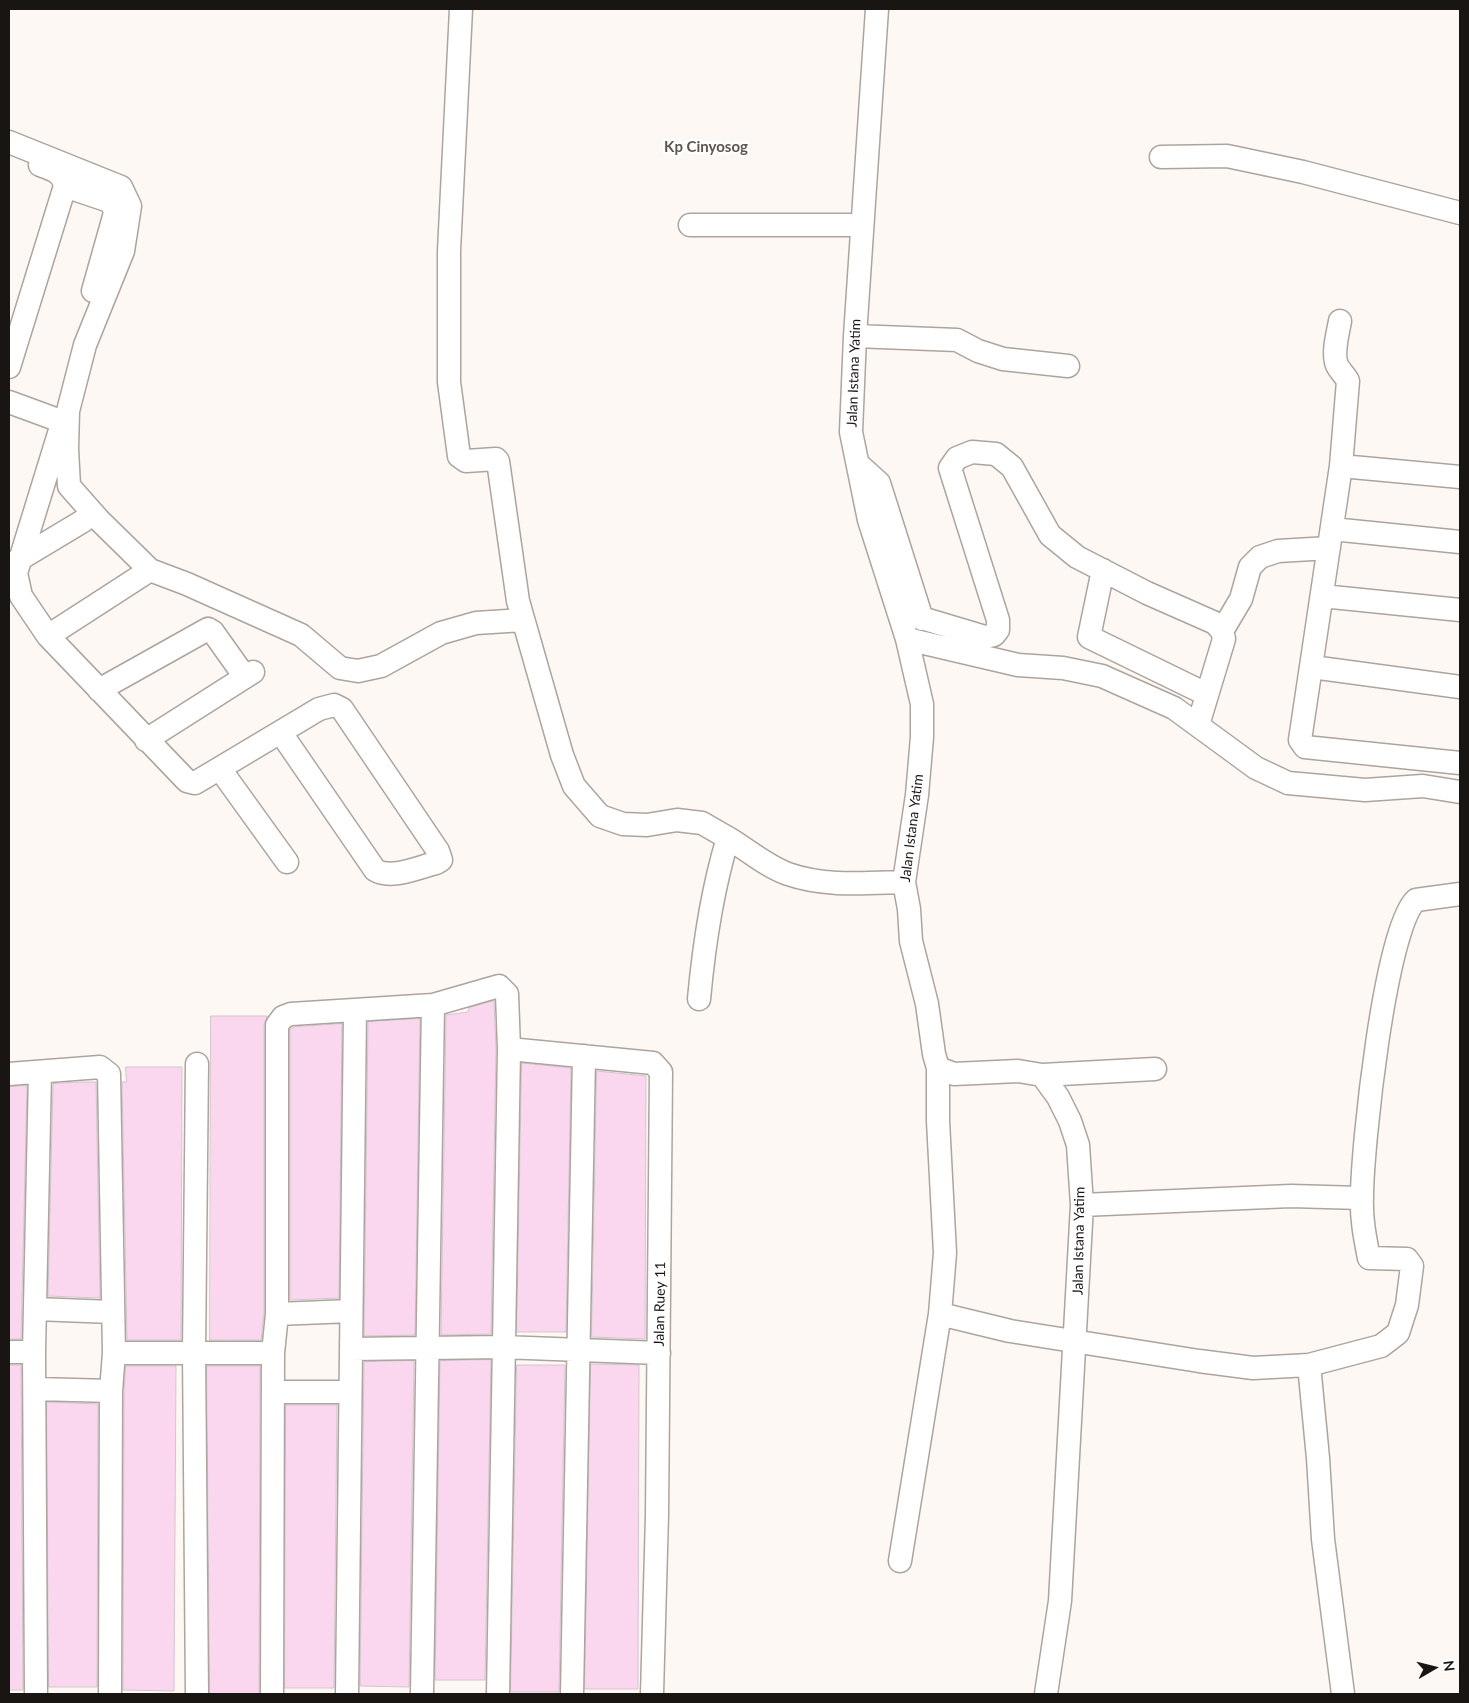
<!DOCTYPE html>
<html>
<head>
<meta charset="utf-8">
<style>
	body { margin:0 }
	#map { position:relative; width:1469px; height:1703px; overflow:hidden; background:#fef8f4; font-family:Lato,sans-serif }
	canvas { display:block }
	.frame { position:absolute; inset:0; border:10px solid #181512; pointer-events:none }
	.north { position:absolute; left:1409px; top:1643px; width:50px; height:50px; -webkit-text-stroke:4px #fff; paint-order:stroke; rotate:82deg; font-size:14px; font-weight:700; line-height:20px; text-align:center; color:#181512 }
	.north::after { content:''; display:block; margin:auto; width:18px; height:22px; background:#181512; clip-path:polygon(50% 0,100% 100%,50% 72%,0 100%) }
</style>
</head>
<body>
<div id="map">
<canvas width="1469" height="1703"></canvas>
<div class="frame"></div>
<div class="north">N</div>
</div>
<script>
const ctx = document.querySelector('canvas').getContext('2d');
ctx.lineJoin = 'round';
function paint(path, color) { ctx.fillStyle = color; ctx.fill(path, 'evenodd'); }
function stroke(path, color, width, dash) { ctx.strokeStyle = color; ctx.lineWidth = width; ctx.lineCap = dash ? 'butt' : 'round'; ctx.setLineDash(dash || []); ctx.stroke(path); }
function drawText(font, color, halo, rows, align = 'center') {
  ctx.font = font + ' Lato,sans-serif'; ctx.lineWidth = 5; ctx.setLineDash([]); ctx.textBaseline = 'middle'; ctx.strokeStyle = halo; ctx.fillStyle = color; for (const [text, x, y, turn = 0] of rows) {
    ctx.save(); ctx.translate(x, y); ctx.rotate((+turn || 0) * Math.PI / 180); ctx.textAlign = isNaN(turn) ? turn : align; if (halo) ctx.strokeText(text, 0, 0); ctx.fillText(text, 0, 0); ctx.restore();
  }
}
const building = new Path2D(`
	M494,1001L496,1049L491,1334L441,1335L446,1015L468,1012L469,1008Z
	M211,1016H267L264,1025V1313L261,1340H210Z
	M420,1019L415,1335L364,1336L368,1022Z
	M342,1024L339,1298L290,1300V1029L294,1027Z
	M522,1063L571,1068L566,1332H517Z
	M126,1067H182L181,1340H127L122,1082H126Z
	M597,1071L646,1076L645,1339L592,1337Z
	M79,1082H96L100,1298L48,1296L53,1084Z
	M27,1086L21,1339H9V1087Z
	M491,1360L485,1680H435L440,1361Z
	M414,1361L409,1687L360,1686L364,1362Z
	M591,1364L639,1365L638,1689H585Z
	M9,1365H21L23,1690H9Z
	M517,1365H565L559,1692H511Z
	M126,1366H176L174,1691L123,1690L124,1392Z
	M207,1366H260L259,1694H210Z
	M47,1402L98,1404L97,1687H49Z
	M286,1405H337L334,1688H285Z`);
paint(building, '#fbd7ef');
stroke(building, '#d1c6cd', 1);
const minor = new Path2D(`
	M461,9L449,251V382L459,456L466,461L496,459L498,461L518,601L562,755L574,786L600,816L623,824L647,825L677,820L702,823L728,838
	M877,9L855,336L851,432L869,520L907,639L922,704V737L917,795L904,882L909,909L911,941L927,1004L934,1054L938,1068L954,1074L1018,1071L1042,1075L1058,1097L1070,1121L1078,1145L1082,1205L1060,1601L1046,1694
	M9,142L121,187L130,206L123,251L85,345L68,411L67,449L69,486L99,520L150,570
	M1161,157L1227,156L1303,172L1460,213
	M40,165C54,170 62,172 65,186L112,202L115,213L93,291
	M690,225H862
	M1340,321C1338,333 1332,353 1337,365C1339,370 1345,375 1348,381L1341,466
	M855,336L957,340L978,351L1003,359L1068,366
	M9,367L65,186
	M9,402L58,420L61,427L16,573L21,596L48,636L187,781L195,783L319,709L334,705L342,709L438,851L441,860L436,863C419,867 391,880 375,870L281,733
	M858,464L879,483L922,619
	M1460,477L1341,466L1300,740L1305,747L1460,763
	M1332,529L1460,542
	M18,560L83,521
	M1103,570L1089,637L1206,694
	M1322,596L1460,610
	M898,611L985,637L994,635L998,630V620L950,468L957,458L972,452L996,454L1012,467L1050,535L1077,557L1147,593L1215,623L1222,631L1224,639L1198,725
	M1222,631L1241,599L1250,567L1260,557L1278,551L1329,548
	M48,636L150,570L187,584L301,635L340,668L358,671L381,666L441,633L476,623L523,620
	M907,639L1018,665L1063,668L1102,676L1174,708L1256,768L1288,783L1365,790L1423,786L1460,792
	M1312,667L1460,687
	M99,690L208,629L213,632L245,677
	M146,740L253,672
	M220,769L287,862
	M699,999C704,945 712,890 728,838C748,850 766,866 788,874C825,887 866,883 904,882
	M509,1049L653,1063L661,1072L657,1515L652,1694
	M197,1064L194,1352L197,1694
	M9,1074L100,1067L109,1074L114,1353L111,1391L110,1694
	M1042,1075L1155,1069
	M1082,1205L1291,1196L1361,1198
	M36,1309L112,1312
	M277,1314L351,1311
	M940,1314L1010,1331L1199,1361L1253,1368L1309,1365L1381,1346L1398,1333L1407,1305L1412,1266L1407,1259L1369,1258C1365,1238 1361,1218 1362,1197C1362,1149 1385,928 1416,900L1460,894
	M351,1349L502,1347L659,1353
	M9,1352H34
	M114,1353H273
	M1309,1365L1318,1458L1323,1539L1343,1694
	M36,1389L111,1391
	M273,1392H349
	M900,1561L940,1314L945,1253L938,1121V1068
	M36,1694L34,1352L40,1073
	M272,1694L273,1353L277,1314V1025L283,1017L291,1014L433,1005L499,986L507,994L509,1049L498,1694
	M347,1694L355,1011
	M422,1694L433,1005
	M572,1694L584,1056`);
stroke(minor, '#ada49d', 25);
stroke(minor, '#fff', 22);
drawText('14px', '#181512', '#fff', [
	["Jalan Istana Yatim",854,373,-88],
	["Jalan Istana Yatim",912,828,-83],
	["Jalan Istana Yatim",1079,1241,-89],
	["Jalan Ruey 11",660,1304,-89]
]);
drawText('bold 15px', '#5e5650', '#fff', [
	["Kp Cinyosog",706,147]
]);
</script>
</body>
</html>
